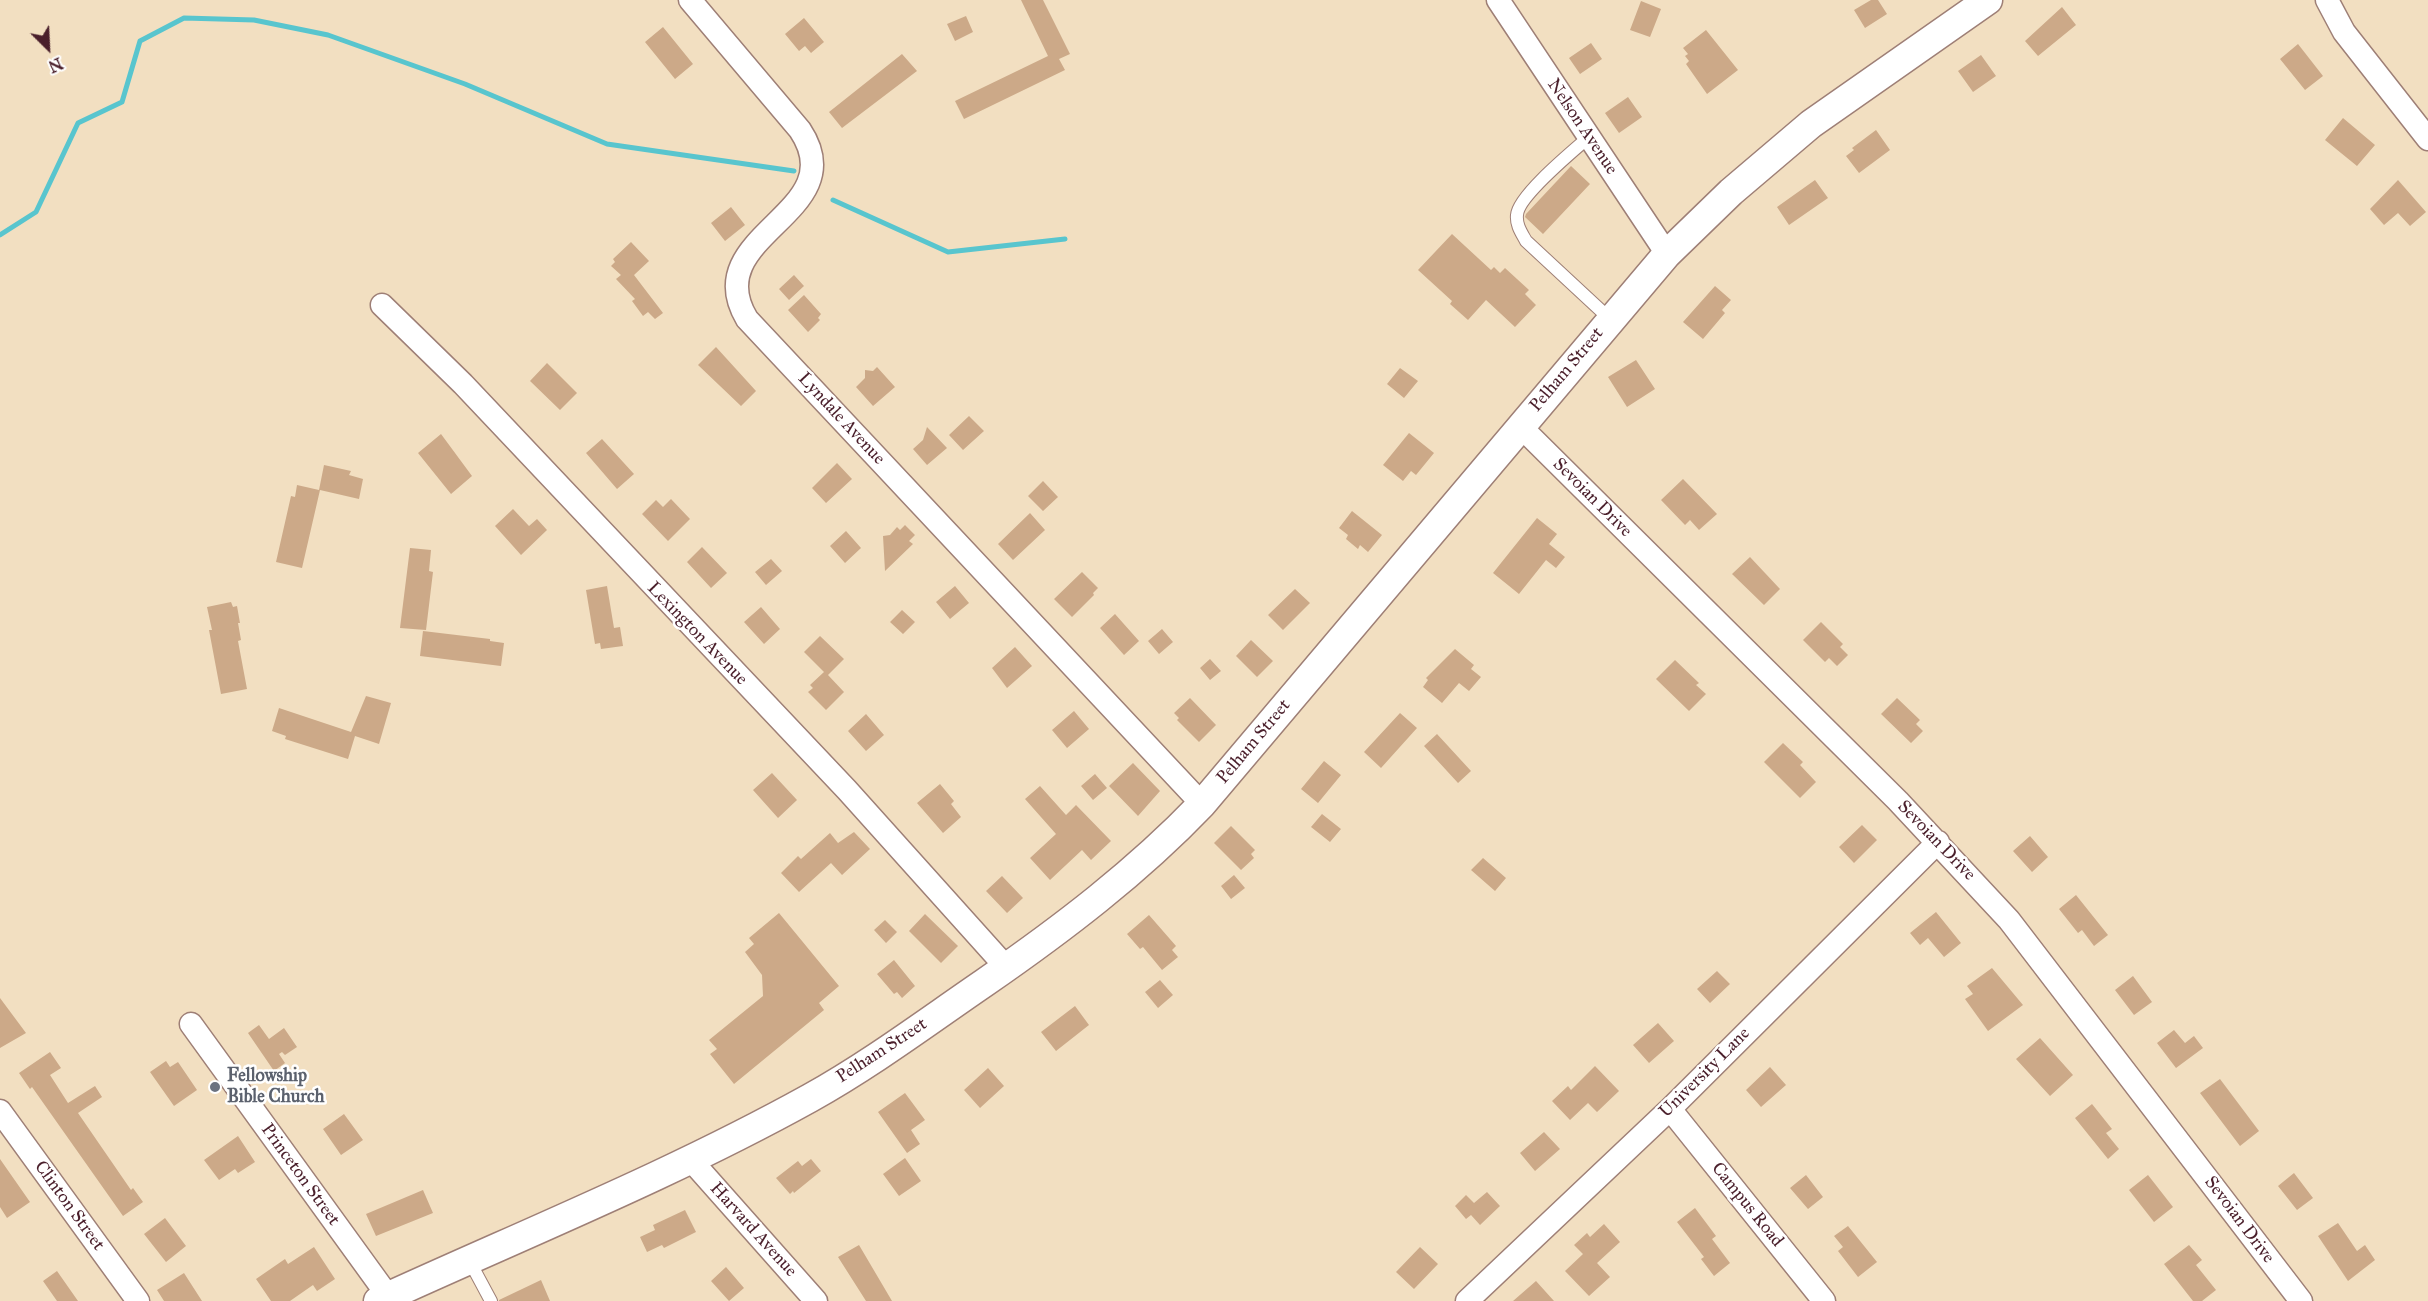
<!DOCTYPE html>
<html>
<head>
<meta charset="utf-8">
<style>
	body { margin:0 }
	#map { position:relative; width:2428px; height:1301px; overflow:hidden; background:#f2dfc1; font-family:"IM FELL Great Primer",serif }
	canvas { display:block }
	.north { position:absolute; left:18px; top:18px; width:60px; height:60px; -webkit-text-stroke:4px #fff; paint-order:stroke; rotate:156deg; font-size:16px; font-weight:700; line-height:24px; text-align:center; color:#4a1f2b }
	.north::after { content:''; display:block; margin:auto; width:21px; height:27px; background:#4a1f2b; clip-path:polygon(50% 0,100% 100%,50% 72%,0 100%) }
</style>
</head>
<body>
<div id="map">
<canvas width="2428" height="1301"></canvas>
<div class="north">N</div>
</div>
<script>
const ctx = document.querySelector('canvas').getContext('2d');
ctx.lineJoin = 'round';
function stroke(path, color, width, dash) { ctx.strokeStyle = color; ctx.lineWidth = width; ctx.lineCap = dash ? 'butt' : 'round'; ctx.setLineDash(dash || []); ctx.stroke(path); }
function paint(path, color) { ctx.fillStyle = color; ctx.fill(path, 'evenodd'); }
function drawText(font, color, halo, rows, align = 'center') {
  ctx.font = font + ' "IM FELL Great Primer",serif'; ctx.lineWidth = 5; ctx.setLineDash([]); ctx.textBaseline = 'middle'; ctx.strokeStyle = halo; ctx.fillStyle = color; for (const [text, x, y, turn = 0] of rows) {
    ctx.save(); ctx.translate(x, y); ctx.rotate((+turn || 0) * Math.PI / 180); ctx.textAlign = isNaN(turn) ? turn : align; if (halo) ctx.strokeText(text, 0, 0); ctx.fillText(text, 0, 0); ctx.restore();
  }
}
stroke(new Path2D(`
	M833,200L948,252L1065,239
	M0,235L36,212L78,123L122,102L140,41L184,18L254,20L328,35L465,84L607,144L794,171`), '#58c5ce', 5);
paint(new Path2D(`
	M1021,0H1043L1070,54L1059,59L1065,70L964,119L955,101L1048,56Z
	M1871,0H1878L1887,14L1865,28L1854,10Z
	M1641,1L1661,9L1650,37L1630,30Z
	M2062,7L2076,25L2038,56L2025,41Z
	M966,16L973,32L955,41L947,24Z
	M804,18L824,42L811,53L805,46L799,51L785,34Z
	M663,27L693,64L675,79L645,42Z
	M1706,30L1738,70L1707,94L1686,64L1689,61L1685,56L1688,54L1683,48Z
	M1591,43L1602,59L1580,74L1569,58Z
	M2298,44L2323,76L2305,90L2280,59Z
	M902,54L917,71L842,128L829,112Z
	M1981,55L1996,76L1973,92L1958,71Z
	M1628,97L1642,117L1619,133L1605,113Z
	M2343,118L2375,145L2357,166L2325,140Z
	M1876,130L1890,150L1859,173L1846,156L1854,150L1852,148Z
	M1571,166L1590,184L1543,234L1525,217L1526,214Z
	M1815,180L1828,198L1789,225L1777,207Z
	M2398,180L2426,212L2410,226L2398,213L2384,225L2370,209Z
	M731,207L745,225L725,241L711,223Z
	M1452,234L1491,270L1494,267L1500,273L1505,268L1529,290L1525,294L1536,305L1515,327L1486,300L1468,320L1450,304L1452,301L1418,270Z
	M631,242L649,261L634,275L663,313L655,319L648,312L643,316L632,301L635,299L616,279L621,275L611,266L615,262L613,259Z
	M794,275L804,286L789,300L779,289Z
	M1715,286L1731,300L1722,310L1725,313L1703,339L1683,322Z
	M804,295L821,314L818,318L820,320L808,332L788,310Z
	M716,347L756,391L741,406L698,365Z
	M1636,360L1655,389L1627,407L1608,377Z
	M547,363L577,393L560,410L530,381Z
	M877,367L895,387L873,406L856,387L865,378V370L873,371Z
	M1400,368L1418,381L1404,398L1387,384Z
	M969,416L984,431L963,450L949,435Z
	M927,427L947,448L927,465L913,449L923,440Z
	M1409,433L1434,453L1416,475L1411,471L1403,481L1383,465Z
	M441,434L472,476L451,494L418,453Z
	M602,439L634,474L617,489L586,453Z
	M837,463L852,479L826,503L812,488Z
	M324,465L351,471L349,475L363,479L359,499L320,490L302,568L276,562L291,496L295,497L297,485L319,490Z
	M1683,479L1717,514L1699,530L1690,520L1685,525L1661,500Z
	M1043,481L1058,497L1043,511L1028,496Z
	M671,499L690,519L668,541L642,514L656,500L663,507Z
	M513,509L529,526L537,519L547,530L521,555L495,526Z
	M1352,511L1382,535L1368,552L1360,545L1358,549L1346,539L1348,535L1339,528Z
	M1030,513L1045,530L1013,560L998,544Z
	M1537,518L1557,534L1549,544L1565,557L1556,568L1546,560L1519,594L1493,573Z
	M905,525L915,535L909,541L913,544L885,571L883,536L890,535L897,527L900,530Z
	M846,531L861,548L845,563L830,546Z
	M702,547L727,573L711,588L687,562Z
	M410,548L431,550L429,571L433,572L426,630L400,628Z
	M1750,557L1780,589L1764,605L1732,574Z
	M771,559L782,571L766,585L755,572Z
	M1082,572L1098,588L1093,593L1094,595L1072,617L1054,599Z
	M607,586L614,628L620,627L623,646L601,649L600,643L595,644L586,590Z
	M955,586L969,603L950,619L936,602Z
	M1295,589L1310,603L1283,630L1268,615Z
	M231,602L233,607L237,606L240,623H238L241,640L238,641L247,689L221,694L209,630H212L207,607Z
	M761,607L780,629L764,644L744,622Z
	M902,610L915,622L903,634L890,622Z
	M1115,614L1139,641L1124,655L1100,628Z
	M1821,622L1843,644L1840,647L1848,655L1837,666L1829,658L1825,662L1803,640Z
	M1162,629L1173,642L1159,654L1148,641Z
	M423,631L490,639V641L504,643L501,666L420,656Z
	M820,636L844,659L828,675L844,692L826,710L808,692L813,688L810,685L824,672L804,652Z
	M1251,640L1273,661L1257,677L1236,656Z
	M1015,647L1032,666L1007,688L992,668Z
	M1455,649L1474,665L1471,669L1481,677L1469,691L1459,683L1442,703L1423,687L1428,680L1426,678Z
	M1210,659L1221,671L1210,680L1200,668Z
	M1675,660L1699,683L1696,685L1706,694L1689,711L1656,679Z
	M366,696L391,703L379,744L355,736L348,759L285,739L286,736L272,731L279,708L351,732Z
	M1190,698L1216,725L1199,742L1177,720L1179,718L1174,713Z
	M1897,698L1920,720L1916,724L1923,731L1911,743L1881,714Z
	M1074,711L1089,729L1067,748L1052,730Z
	M1400,713L1417,728L1381,768L1364,752Z
	M866,714L884,735L866,751L848,731Z
	M1437,734L1471,771L1458,783L1424,746Z
	M1783,743L1803,762L1800,765L1816,782L1800,798L1764,762Z
	M1324,761L1341,775L1318,803L1301,789Z
	M1133,763L1160,791L1138,816L1109,786Z
	M772,773L797,800L778,818L753,790Z
	M1095,774L1107,788L1093,800L1081,786Z
	M940,784L954,801L951,804L961,817L943,833L917,803Z
	M1040,786L1066,815L1076,805L1111,841L1091,860L1082,850L1050,880L1030,858L1056,834L1025,799Z
	M1322,814L1341,829L1330,842L1311,827Z
	M1862,825L1877,840L1854,863L1839,847Z
	M1231,826L1255,850L1251,854L1254,858L1241,870L1214,843Z
	M854,832L870,849L842,875L831,863L799,892L781,873L798,856L801,859L830,833L838,843Z
	M2030,836L2048,857L2032,872L2013,851Z
	M1483,858L1506,878L1495,891L1471,870Z
	M1234,875L1245,888L1231,899L1221,886Z
	M1002,876L1023,898L1007,913L986,891Z
	M2076,895L2108,935L2094,946L2082,930L2078,933L2059,909Z
	M1936,912L1961,943L1944,957L1928,938L1920,945L1910,933Z
	M779,913L839,986L819,1003L824,1010L734,1084L710,1054L717,1049L709,1040L763,996L762,975L745,952L754,944L749,938Z
	M925,914L958,946L941,963L909,931Z
	M1149,915L1176,946L1172,950L1178,957L1162,970L1143,947L1140,949L1127,934Z
	M885,920L897,932L886,943L874,930Z
	M894,960L915,986L902,998L897,992L894,994L877,974Z
	M1992,968L2023,1005L1988,1031L1965,999L1973,994L1967,986Z
	M1717,971L1730,984L1710,1003L1697,989Z
	M2133,976L2152,1002L2134,1015L2115,990Z
	M1160,980L1173,995L1158,1008L1145,992Z
	M0,998L26,1033L0,1048Z
	M1075,1006L1089,1025L1056,1051L1041,1032Z
	M1658,1023L1674,1041L1649,1063L1633,1045Z
	M259,1025L269,1039L284,1028L297,1047L285,1055L282,1052L279,1054L285,1063L274,1071L248,1033Z
	M2174,1030L2185,1043L2194,1036L2203,1048L2176,1068L2157,1043Z
	M2040,1038L2073,1075L2050,1096L2016,1059Z
	M50,1052L61,1068L50,1075L68,1103L95,1086L102,1097L78,1113L131,1190L133,1188L143,1202L123,1216L32,1087L30,1089L19,1073Z
	M166,1061L170,1067L178,1062L197,1090L174,1106L150,1072Z
	M1595,1066L1619,1091L1597,1112L1588,1103L1570,1120L1552,1101L1568,1086L1571,1090Z
	M1770,1067L1786,1085L1761,1107L1746,1090Z
	M988,1068L1004,1086L980,1108L964,1090Z
	M2220,1079L2259,1131L2240,1146L2200,1093Z
	M905,1093L925,1120L911,1130L920,1144L907,1153L878,1112Z
	M2092,1104L2112,1129L2106,1133L2119,1149L2108,1159L2075,1118Z
	M344,1114L363,1140L341,1155L323,1129Z
	M1544,1132L1560,1149L1535,1171L1520,1153Z
	M238,1136L255,1162L238,1173L235,1169L219,1180L204,1160Z
	M905,1158L921,1181L899,1196L883,1174Z
	M0,1159L30,1202L7,1218L0,1207Z
	M811,1159L821,1171L794,1193L793,1191L790,1194L776,1178L798,1161L802,1166Z
	M2294,1173L2313,1198L2297,1210L2278,1186Z
	M1806,1175L1823,1197L1808,1209L1790,1188Z
	M2148,1175L2173,1207L2154,1222L2129,1190Z
	M423,1190L433,1213L376,1236L366,1214Z
	M1487,1192L1500,1206L1480,1225L1471,1215L1466,1219L1455,1206L1466,1195L1474,1203Z
	M1695,1208L1716,1236L1712,1239L1730,1263L1714,1276L1701,1259L1704,1257L1677,1222Z
	M685,1210L696,1232L664,1248L662,1245L647,1252L640,1237L655,1230L653,1225Z
	M165,1218L186,1246L166,1262L144,1234Z
	M2338,1223L2357,1251L2365,1245L2375,1260L2348,1281L2318,1236Z
	M1604,1224L1620,1242L1597,1263L1610,1277L1589,1296L1565,1271L1583,1254L1574,1245L1587,1233L1590,1237Z
	M1848,1226L1877,1262L1858,1277L1838,1251L1843,1247L1834,1236Z
	M859,1245L892,1301H866L838,1257Z
	M2189,1245L2202,1260L2196,1265L2216,1290L2202,1301H2193L2164,1264Z
	M314,1247L335,1279L317,1291L313,1285L290,1301H271L256,1279L285,1259L288,1264Z
	M1420,1247L1438,1264L1414,1289L1396,1272Z
	M726,1267L744,1288L729,1301L711,1281Z
	M57,1271L78,1301H57L43,1281Z
	M184,1273L202,1301H164L157,1290Z
	M541,1280L550,1301H499V1300Z
	M1536,1281L1554,1301H1513Z`), '#cca988');
const service = new Path2D(`
	M1589,137C1573,151 1518,196 1517,215C1516,225 1521,232 1526,241L1610,319
	M469,1260L491,1301`);
const minor = new Path2D(`
	M690,0L800,130C856,214 696,234 747,319L1202,804
	M1498,0L1667,254
	M2327,0L2344,32L2428,139
	M382,305L463,384L847,790L1006,967
	M1520,426L1898,801L2009,920L2301,1301
	M191,1024L388,1296
	M1670,1109L1824,1301
	M0,1111L138,1301
	M690,1159L816,1301
	M1467,1301L1670,1109L1938,842`);
const tertiary = new Path2D(`
	M378,1301C522,1235 671,1175 810,1098C871,1064 927,1022 984,983C1062,929 1137,872 1202,804L1667,254L1731,192L1811,124L1988,0`);
stroke(service, '#9e7f76', 14);
stroke(minor, '#9e7f76', 25);
stroke(tertiary, '#9e7f76', 31);
stroke(service, '#fff', 12);
stroke(minor, '#fff', 22);
stroke(tertiary, '#fff', 28);
for (const [x, y, r, color] of [
	[215,1087,6,"#6b7280"]
]) { const dot = new Path2D(); dot.arc(x, y, r, 0, 2 * Math.PI); ctx.fillStyle = color; ctx.fill(dot); stroke(dot, '#fff', 2); }
drawText('18px', '#4a1f2b', '#fff', [
	["Nelson Avenue",1582,127,56],
	["Pelham Street",1567,370,-50],
	["Lyndale Avenue",841,419,47],
	["Sevoian Drive",1592,498,45],
	["Lexington Avenue",697,634,46],
	["Pelham Street",1254,742,-50],
	["Sevoian Drive",1936,841,46],
	["Pelham Street",882,1051,-33],
	["University Lane",1705,1073,-45],
	["Princeton Street",300,1175,54],
	["Campus Road",1747,1205,51],
	["Clinton Street",69,1206,54],
	["Sevoian Drive",2239,1220,53],
	["Harvard Avenue",753,1230,48]
]);
drawText('bold 18px', '#5b616d', '#fff', [
	["Fellowship",227,1077],
	["Bible Church",227,1098]
], 'left');
</script>
</body>
</html>
